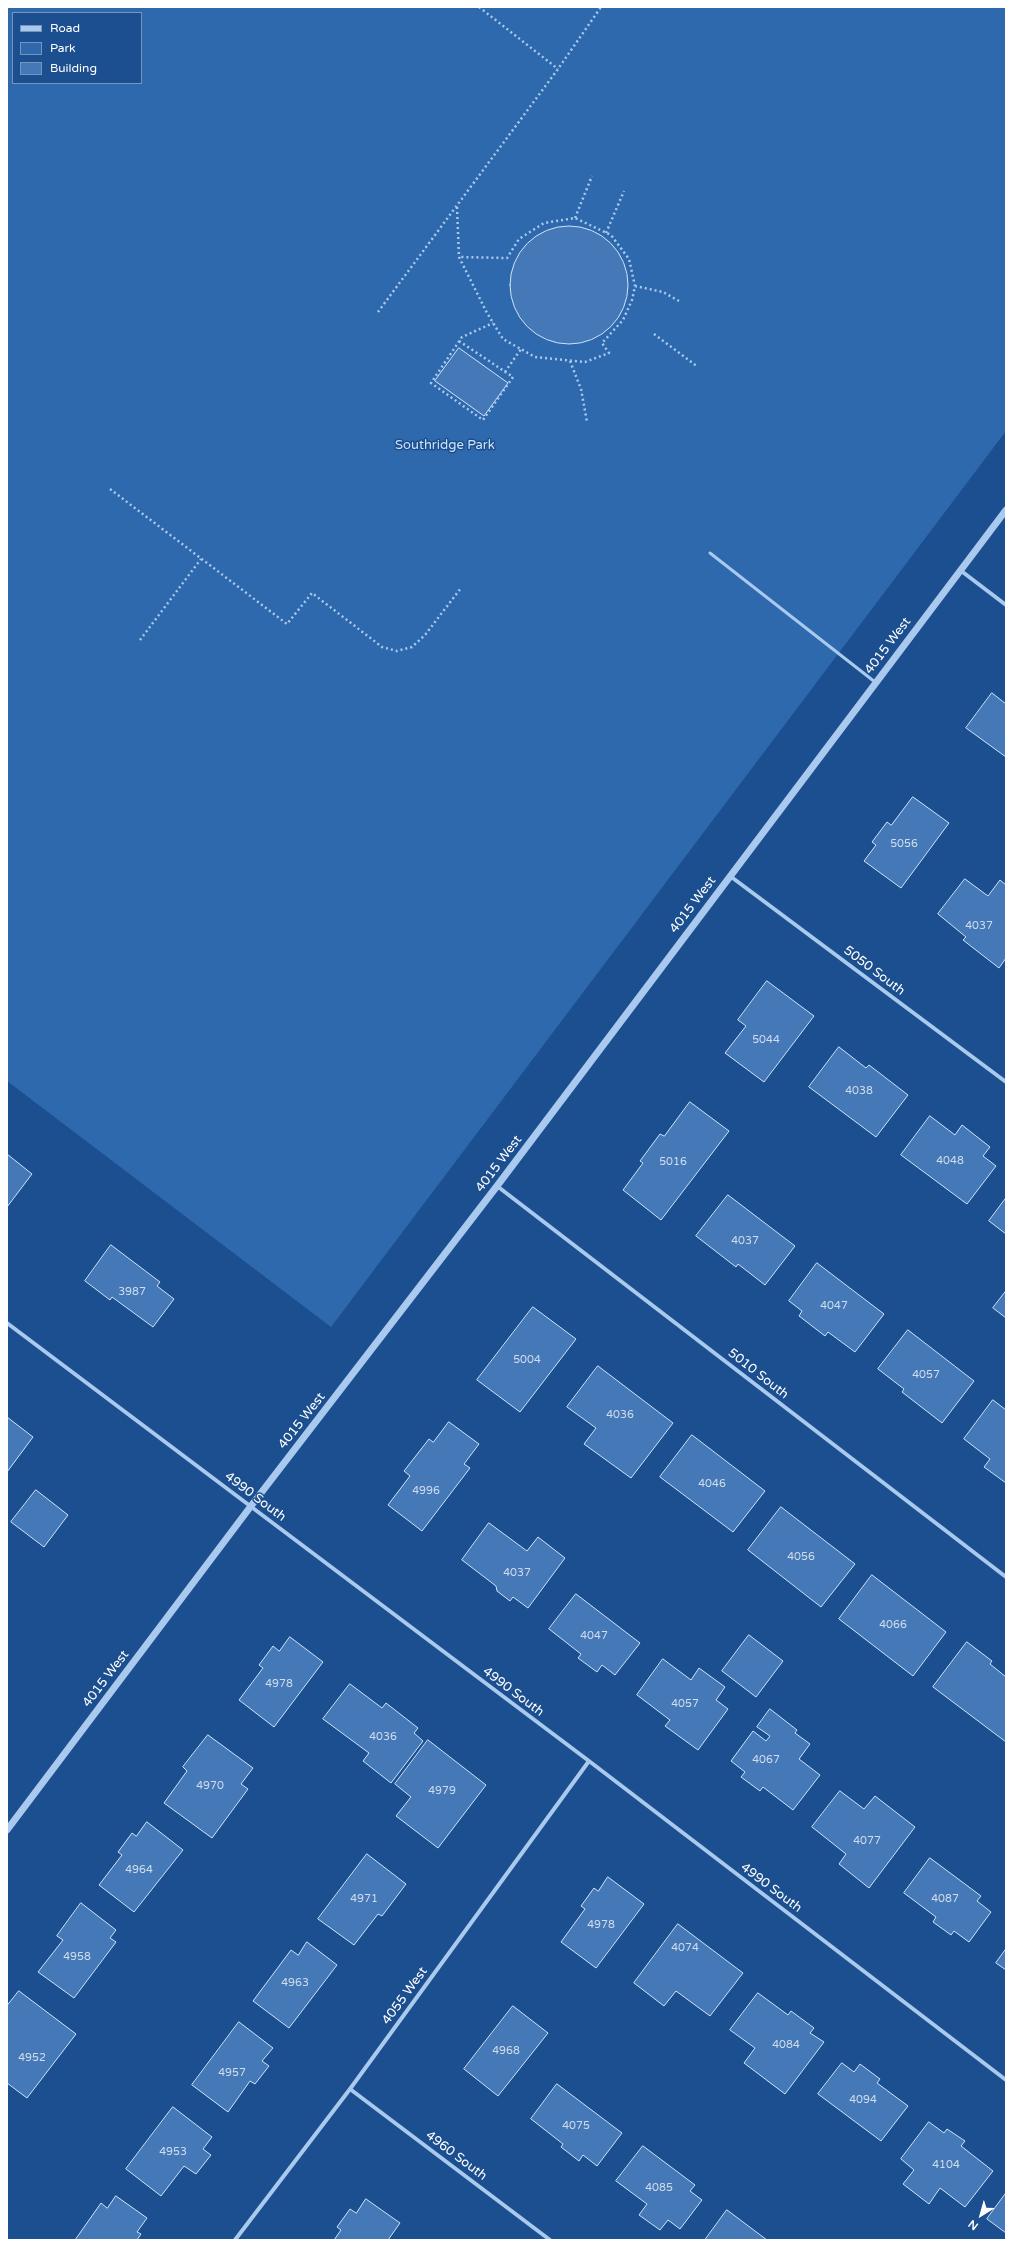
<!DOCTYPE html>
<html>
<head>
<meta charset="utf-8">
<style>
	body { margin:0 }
	#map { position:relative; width:1013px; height:2247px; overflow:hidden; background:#1b4f8f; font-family:"Varela Round",sans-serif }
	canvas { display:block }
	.frame { position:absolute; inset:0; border:8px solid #fff; pointer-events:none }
	.legend { position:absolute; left:12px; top:12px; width:130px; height:72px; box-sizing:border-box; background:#1b4f8f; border:1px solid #7695bc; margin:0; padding:5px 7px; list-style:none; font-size:12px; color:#fff }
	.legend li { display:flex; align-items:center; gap:8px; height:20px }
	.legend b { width:20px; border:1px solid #7695bc }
	.north { position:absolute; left:961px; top:2195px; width:40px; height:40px; -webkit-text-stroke:3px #1b4f8f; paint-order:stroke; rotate:217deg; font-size:11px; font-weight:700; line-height:16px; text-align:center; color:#fff }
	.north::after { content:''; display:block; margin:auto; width:14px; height:18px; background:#fff; clip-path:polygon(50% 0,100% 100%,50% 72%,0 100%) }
</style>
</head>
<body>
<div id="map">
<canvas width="1013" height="2247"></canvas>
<div class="frame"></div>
<ul class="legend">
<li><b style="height:5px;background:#a9c9ee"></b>Road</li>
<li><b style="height:11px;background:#2e69ad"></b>Park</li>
<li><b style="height:11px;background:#4478b7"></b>Building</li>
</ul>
<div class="north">N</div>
</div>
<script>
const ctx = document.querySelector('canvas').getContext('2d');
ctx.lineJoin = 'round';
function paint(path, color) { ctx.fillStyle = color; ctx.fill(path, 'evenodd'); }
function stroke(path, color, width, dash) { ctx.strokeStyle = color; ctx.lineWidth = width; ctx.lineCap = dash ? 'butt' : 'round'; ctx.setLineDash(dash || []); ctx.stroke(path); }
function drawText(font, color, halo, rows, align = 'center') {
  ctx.font = font + ' "Varela Round",sans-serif'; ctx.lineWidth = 3; ctx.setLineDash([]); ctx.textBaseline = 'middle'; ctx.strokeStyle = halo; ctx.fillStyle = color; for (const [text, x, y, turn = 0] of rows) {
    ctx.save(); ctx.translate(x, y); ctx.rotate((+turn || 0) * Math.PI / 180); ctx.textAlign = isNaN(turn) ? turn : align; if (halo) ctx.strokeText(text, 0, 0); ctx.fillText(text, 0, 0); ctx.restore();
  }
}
paint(new Path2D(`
	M7,7H1006V431L331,1327L7,1081ZM13,13H141V83H13Z`), '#2e69ad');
const building = new Path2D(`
	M510 285a59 59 0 1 1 118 0a59 59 0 1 1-118 0Z
	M459,348L508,383L484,416L435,381Z
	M992,693L1006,704V757L966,728Z
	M913,797L949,823L901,888L864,861L876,845L872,842L887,822L891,825Z
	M965,879L988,896L1000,880L1006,885V958L999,968L963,940L966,937L938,914Z
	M767,981L814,1016L764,1082L725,1053L746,1026L738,1020Z
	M839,1047L866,1068L869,1065L908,1095L876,1137L809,1087Z
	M690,1102L729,1131L661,1220L623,1190L643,1163L640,1161L660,1134L664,1136Z
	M930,1116L955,1135L962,1125L990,1147L983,1156L996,1166L967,1204L901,1155Z
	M7,1154L32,1174L7,1207Z
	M728,1195L795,1246L765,1285L738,1264L736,1267L696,1236Z
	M1006,1198V1234L989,1221Z
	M111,1245L160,1282L157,1286L174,1299L153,1327L112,1297L110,1300L85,1281Z
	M817,1263L884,1314L855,1352L828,1332L825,1336L799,1316L802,1311L789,1301Z
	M1006,1291V1318L993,1308Z
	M533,1307L576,1339L520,1412L477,1380Z
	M908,1330L974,1381L942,1423L902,1392L904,1389L878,1369Z
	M598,1366L673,1423L631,1478L584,1444L596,1428L567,1407Z
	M993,1400L1006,1410V1483L984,1467L990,1459L964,1439Z
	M7,1417L33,1437L7,1472Z
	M449,1422L479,1444L464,1464L470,1468L422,1531L388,1505L410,1476L404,1471L429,1439L433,1442Z
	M692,1435L765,1491L733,1532L660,1477Z
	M36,1490L68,1515L44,1547L11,1522Z
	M781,1507L855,1564L821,1607L748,1550Z
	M489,1523L527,1551L538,1537L565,1558L528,1608L513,1597L510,1601L497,1591L496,1586L462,1560Z
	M872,1575L946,1632L913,1676L839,1619Z
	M576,1594L640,1643L615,1675L602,1665L597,1672L578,1658L581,1654L549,1629Z
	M749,1635L783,1661L756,1697L722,1671Z
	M290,1637L323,1662L274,1727L239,1700L263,1668L259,1665L273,1646L279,1651Z
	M967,1642L992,1661L990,1664L1006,1677V1742L933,1687Z
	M663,1659L691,1680L699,1668L725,1687L716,1700L728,1709L698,1750L665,1726L670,1720L637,1695Z
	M350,1684L382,1708L386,1703L418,1728L414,1733L423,1741L391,1783L363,1761L369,1753L323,1719Z
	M770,1709L797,1730L795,1733L810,1744L799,1759L820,1775L793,1810L763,1787L760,1791L741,1777L745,1772L731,1761L753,1731L766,1741L770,1736L757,1727Z
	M208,1735L253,1768L241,1784L248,1789L212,1838L164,1803L187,1771L183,1767Z
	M428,1740L486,1785L438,1848L396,1816L411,1797L395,1784Z
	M840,1791L864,1809L875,1796L915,1827L869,1888L839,1864L846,1854L812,1827Z
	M147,1822L183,1850L134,1912L99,1885L122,1855L118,1852L132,1833L136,1836Z
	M367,1854L406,1884L382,1916L378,1914L354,1945L318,1919Z
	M930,1858L981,1896L977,1901L991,1912L969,1942L954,1931L951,1935L933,1922L936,1917L904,1893Z
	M608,1877L644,1904L596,1968L561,1942L585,1909L581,1906L594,1888L598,1891Z
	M81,1903L116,1930L110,1938L116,1942L74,1998L38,1972L63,1940L57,1936Z
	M678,1924L743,1973L710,2016L676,1991L664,2006L634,1983Z
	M307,1942L337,1965L289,2028L253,2001L291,1950L298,1955Z
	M1006,1949V1970L996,1963Z
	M19,1991L76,2034L27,2098L7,2083V2006Z
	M758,1993L788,2015L791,2011L814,2028L810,2033L824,2042L785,2094L744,2063L755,2048L730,2030Z
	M513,2006L548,2033L498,2096L464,2069Z
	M239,2022L273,2048L262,2061L269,2066L255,2084L250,2081L228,2112L192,2085Z
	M842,2063L854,2072L860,2064L880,2079L877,2083L908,2106L881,2141L818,2094Z
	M557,2084L622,2133L597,2166L583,2155L579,2161L561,2147L563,2144L531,2119Z
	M173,2107L212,2137L203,2149L211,2155L196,2174L184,2166L161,2196L126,2169Z
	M929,2122L944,2133L947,2129L965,2141L961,2146L993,2171L965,2207L940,2188L929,2204L903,2184L914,2170L901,2159Z
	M643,2146L695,2185L690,2191L702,2200L680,2229L668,2220L660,2230L639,2215L647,2204L616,2181Z
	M1006,2193V2233L987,2219Z
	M116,2196L147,2218L137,2232L141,2234L137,2240H75L101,2203L107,2208Z
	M366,2199L400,2223L388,2240H334L341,2230L337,2227L350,2209L356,2213Z
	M727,2210L767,2240H705Z`);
paint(building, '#4478b7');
stroke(building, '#cfe3fa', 1);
stroke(new Path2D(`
	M479,7L558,69
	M457,207L459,257L487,313L503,339L535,357L585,362L609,353L602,343L623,320L632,300L635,286L629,259L611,235L575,218L544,223L519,239L507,258L459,257
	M575,218L592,176
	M606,233L624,191
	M635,286L663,292L679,301
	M378,312L558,69L601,7
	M654,334L698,367
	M459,341L513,377L483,420L431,383L462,337L493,323
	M570,361L581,389L587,422
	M505,372L521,349
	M110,489L287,624L312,593L382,647L397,651L412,647L425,635L461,588
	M140,640L201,559`), '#a9c9ee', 2.5, [2, 3]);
stroke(new Path2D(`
	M710,553L875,682`), '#a9c9ee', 3);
stroke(new Path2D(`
	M960,570L1006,605
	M730,876L1006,1082
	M497,1186L1006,1577
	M7,1323L589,1761L1006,2080
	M350,2089L550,2240
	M235,2240L350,2089L589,1761`), '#a9c9ee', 4);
stroke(new Path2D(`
	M7,1830L251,1506L497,1186L1006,510`), '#a9c9ee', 7);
drawText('11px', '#d0dded', null, [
	["5056",904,844],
	["4037",979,926],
	["5044",766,1040],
	["4038",859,1091],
	["4048",950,1161],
	["5016",673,1162],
	["4037",745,1241],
	["3987",132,1292],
	["4047",834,1306],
	["5004",527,1360],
	["4057",926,1375],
	["4036",620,1415],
	["4046",712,1484],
	["4996",426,1491],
	["4056",801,1557],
	["4037",517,1573],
	["4066",893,1625],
	["4047",594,1636],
	["4978",279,1684],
	["4057",685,1704],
	["4036",383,1737],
	["4067",766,1760],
	["4970",210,1786],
	["4979",442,1791],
	["4077",867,1841],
	["4964",139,1870],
	["4971",364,1899],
	["4087",945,1899],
	["4978",601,1925],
	["4074",685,1948],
	["4958",77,1957],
	["4963",295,1983],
	["4084",786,2045],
	["4968",506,2051],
	["4952",32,2058],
	["4957",232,2073],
	["4094",863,2100],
	["4075",576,2126],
	["4953",173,2152],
	["4104",946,2165],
	["4085",659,2188]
]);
drawText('13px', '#cfe3fa', '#1b4f8f', [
	["Southridge Park",445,446]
]);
drawText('13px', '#fff', '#1b4f8f', [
	["4015 West",888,646,-53],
	["4015 West",693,905,-53],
	["5050 South",874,971,37],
	["4015 West",499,1164,-53],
	["5010 South",758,1374,38],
	["4015 West",302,1421,-52],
	["4990 South",255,1497,37],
	["4015 West",106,1679,-53],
	["4990 South",513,1692,37],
	["4990 South",771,1888,37],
	["4055 West",405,1996,-54],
	["4960 South",456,2156,37]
]);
</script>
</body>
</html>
